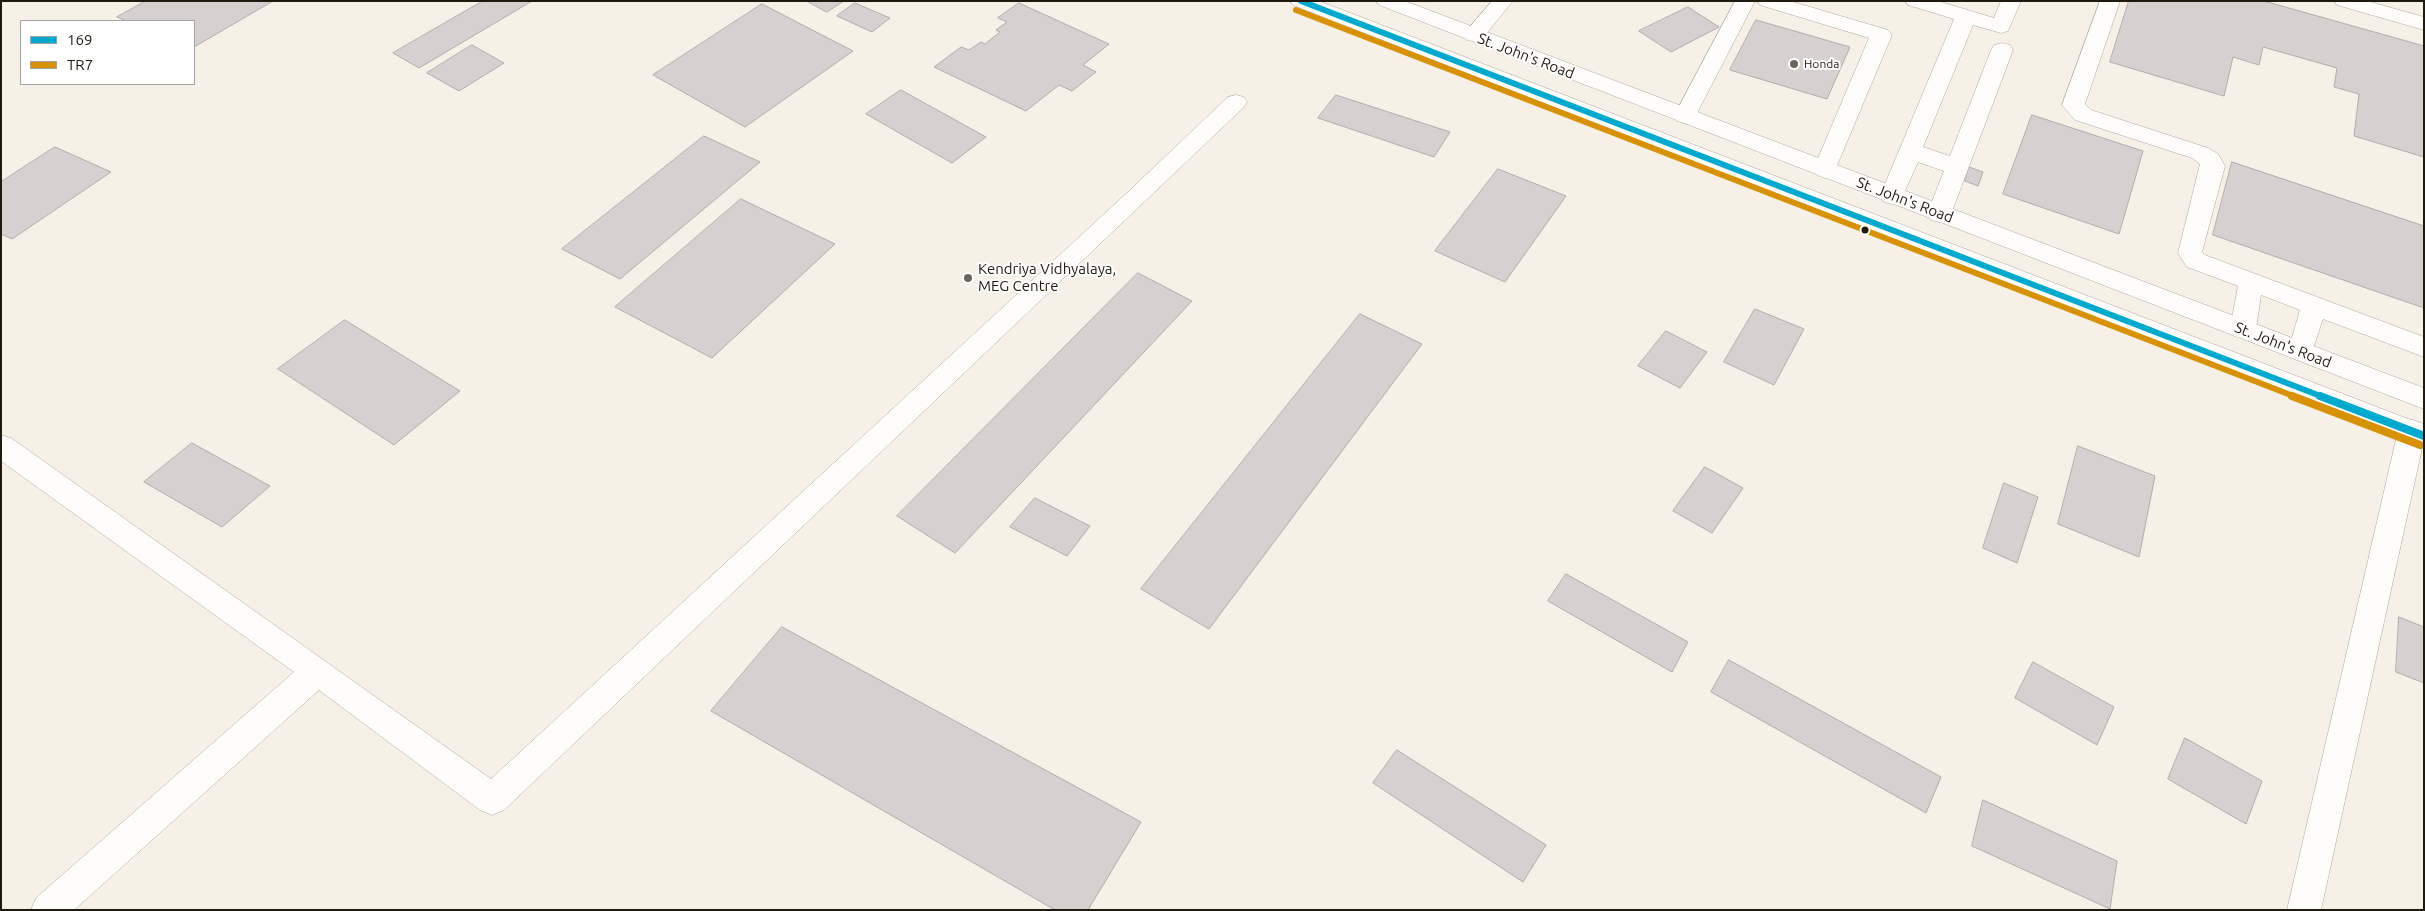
<!DOCTYPE html>
<html>
<head>
<meta charset="utf-8">
<style>
	body { margin:0 }
	#map { position:relative; width:2425px; height:911px; overflow:hidden; background:#f6f0e6; font-family:Ubuntu,sans-serif }
	canvas { display:block }
	.frame { position:absolute; inset:0; border:2px solid #1f190e; pointer-events:none }
	.legend { position:absolute; left:20px; top:20px; width:175px; height:65px; box-sizing:border-box; background:#fff; border:1px solid #a5a39f; margin:0; padding:6px 9px; list-style:none; font-size:15px; color:#1f190e }
	.legend li { display:flex; align-items:center; gap:10px; height:25px }
	.legend b { width:25px; border:1px solid #a5a39f }
</style>
</head>
<body>
<div id="map">
<canvas width="2425" height="911"></canvas>
<div class="frame"></div>
<ul class="legend">
<li><b style="height:6px;background:#00a9ce"></b>169</li>
<li><b style="height:6px;background:#d79102"></b>TR7</li>
</ul>
</div>
<script>
const ctx = document.querySelector('canvas').getContext('2d');
ctx.lineJoin = 'round';
function paint(path, color) { ctx.fillStyle = color; ctx.fill(path, 'evenodd'); }
function stroke(path, color, width, dash) { ctx.strokeStyle = color; ctx.lineWidth = width; ctx.lineCap = dash ? 'butt' : 'round'; ctx.setLineDash(dash || []); ctx.stroke(path); }
function drawText(font, color, halo, rows, align = 'center') {
  ctx.font = font + ' Ubuntu,sans-serif'; ctx.lineWidth = 4; ctx.setLineDash([]); ctx.textBaseline = 'middle'; ctx.strokeStyle = halo; ctx.fillStyle = color; for (const [text, x, y, turn = 0] of rows) {
    ctx.save(); ctx.translate(x, y); ctx.rotate((+turn || 0) * Math.PI / 180); ctx.textAlign = isNaN(turn) ? turn : align; if (halo) ctx.strokeText(text, 0, 0); ctx.fillText(text, 0, 0); ctx.restore();
  }
}
const building = new Path2D(`
	M146,1H273L194,47V21H126L117,17Z
	M483,1H532L419,68L393,53Z
	M807,1H844L827,12Z
	M2129,1H2264L2424,46V157L2354,136L2359,94L2334,87L2337,68L2263,47L2259,65L2233,57L2224,96L2110,62Z
	M855,3L890,18L872,32L837,16Z
	M1019,3L1109,44L1083,65L1096,72L1072,91L1059,85L1026,111L934,67L961,47L969,50L981,42L985,44L1000,32L996,30L1007,22L998,18Z
	M762,4L853,51L745,127L653,75Z
	M1688,7L1719,27L1671,52L1639,31Z
	M1756,20L1850,47L1827,99L1730,70Z
	M472,45L504,63L459,91L427,73Z
	M901,90L986,137L952,163L866,114Z
	M1336,95L1450,132L1434,157L1318,118Z
	M2032,115L2143,151L2119,234L2003,194Z
	M704,136L760,162L620,279L562,249Z
	M55,147L111,172L12,239L1,234V182Z
	M2232,162L2424,226V308L2213,235Z
	M1969,167L1983,172L1978,186L1965,181Z
	M1498,169L1566,196L1505,282L1435,251Z
	M741,199L835,244L712,358L615,307Z
	M1138,273L1192,301L955,553L897,516Z
	M1755,309L1804,329L1774,385L1724,362Z
	M1360,314L1422,344L1209,629L1141,589Z
	M345,320L460,391L394,445L278,369Z
	M1666,331L1707,352L1680,388L1638,366Z
	M192,443L270,486L222,527L144,482Z
	M2078,446L2155,476L2139,557L2058,524Z
	M1705,467L1743,488L1712,533L1673,511Z
	M2004,483L2038,497L2017,563L1983,548Z
	M1035,498L1090,526L1067,556L1010,527Z
	M1566,574L1688,642L1672,672L1548,601Z
	M2399,617L2424,627V683L2396,672Z
	M782,627L1141,822L1088,910H1055L711,711Z
	M1729,660L1941,777L1926,813L1711,692Z
	M2033,662L2114,707L2097,745L2015,698Z
	M2185,738L2262,781L2246,824L2168,779Z
	M1397,750L1546,845L1523,882L1373,783Z
	M1983,800L2117,861L2110,909L1972,846Z`);
paint(building, '#d6d0d1');
stroke(building, '#b0abac', 1);
const lane = new Path2D(`
	M1735,1H1755L1693,121L1685,123L1677,121L1674,116Z
	M1757,1H1790L1888,30L1892,35L1833,175L1825,178L1817,175L1813,170L1869,38L1760,5Z
	M1905,1H1938L1994,18L2001,1H2021L2008,31L2001,33L1973,25L1923,147L1950,156L1991,50L1994,45L2002,43L2010,45L2013,50L1951,214L1947,220L1939,222L1931,220L1927,214L1944,171L1918,162L1900,202L1892,204L1884,202L1880,196L1954,19L1908,5Z
	M2100,1H2120L2085,104L2091,110L2208,148L2218,154L2225,166L2202,252L2205,255L2424,337V357L2323,319L2310,358L2301,361L2292,358L2288,351L2300,310L2261,295L2256,329L2252,336L2243,338L2234,336L2230,329L2238,286L2187,267L2178,253L2200,164L2192,158L2075,120L2062,105Z
	M2334,1H2367L2424,17V30L2337,5Z
	M1236,95L1244,97L1247,102L1244,107L504,810L492,815L480,810L319,690L74,910H31L36,898L294,672L1,461V435L11,438L491,779L1128,192L1228,97Z
	M2412,420L2422,423L2424,439L2321,910H2287L2398,431L2402,423Z`);
const street = new Path2D(`
	M1492,1H1513L1481,40L1474,41L1467,40L1463,35Z`);
const secondary = new Path2D(`
	M1290,1H1319L2424,425V447L1293,5Z
	M1376,1H1405L2424,388V409L1379,5Z`);
stroke(lane, '#aca69c', 1);
stroke(street, '#aca69c', 1);
stroke(secondary, '#aca69c', 1);
paint(lane, '#fefdfb');
paint(street, '#fefdfb');
paint(secondary, '#fefdfb');
stroke(new Path2D(`
	M1301,1L2323,397`), '#00a9ce', 6);
stroke(new Path2D(`
	M2320,396L2424,436`), '#00a9ce', 8);
stroke(new Path2D(`
	M1296,10L2296,397`), '#d79102', 6);
stroke(new Path2D(`
	M2292,396L2420,445`), '#d79102', 8);
for (const [x, y, r, color] of [
	[1794,64,5,"#6a645a"],
	[1865,230,4.5,"#1f190e"],
	[968,278,5,"#6a645a"]
]) { const dot = new Path2D(); dot.arc(x, y, r, 0, 2 * Math.PI); ctx.fillStyle = color; ctx.fill(dot); stroke(dot, '#fff', 2); }
drawText('12px', '#1f190e', '#fff', [
	["Honda",1804,64]
], 'left');
drawText('15px', '#1f190e', '#fff', [
	["St. John's Road",1526,56,21],
	["St. John's Road",1905,200,21],
	["St. John's Road",2283,345,21]
]);
drawText('15px', '#1f190e', '#fff', [
	["Kendriya Vidhyalaya,",978,269],
	["MEG Centre",978,286]
], 'left');
</script>
</body>
</html>
